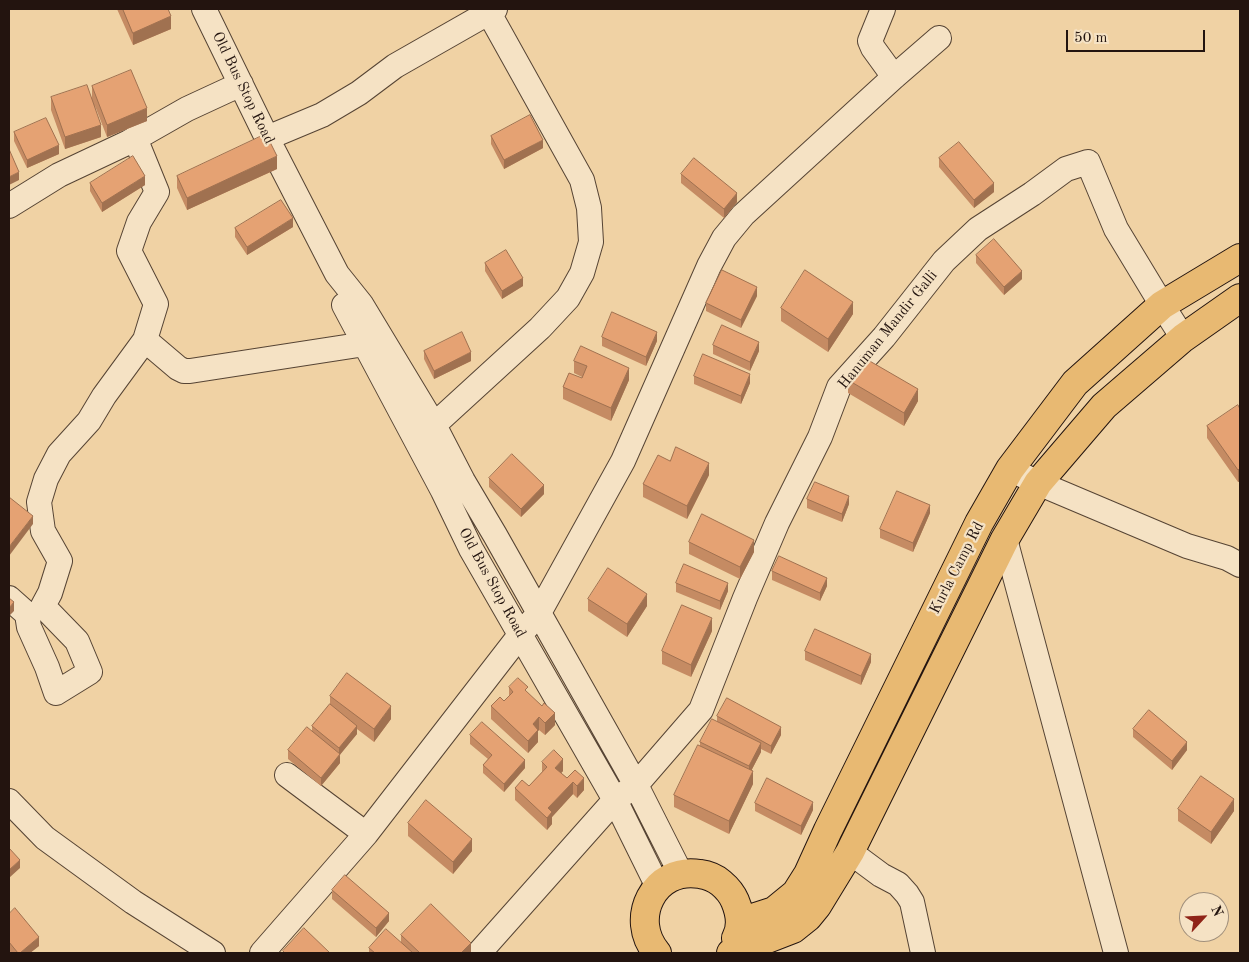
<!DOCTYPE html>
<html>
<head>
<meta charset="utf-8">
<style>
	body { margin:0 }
	#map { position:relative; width:1249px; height:962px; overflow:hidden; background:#f0d2a4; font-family:"Old Standard TT",serif }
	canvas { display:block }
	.frame { position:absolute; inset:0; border:10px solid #23140f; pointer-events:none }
	.north { position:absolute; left:1179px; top:892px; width:50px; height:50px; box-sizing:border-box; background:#f5e2c4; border:1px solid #a1907c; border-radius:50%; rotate:65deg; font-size:14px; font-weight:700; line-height:20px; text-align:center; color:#23140f }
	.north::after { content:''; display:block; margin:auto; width:18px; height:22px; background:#8f2418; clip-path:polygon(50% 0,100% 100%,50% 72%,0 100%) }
	.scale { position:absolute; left:1066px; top:30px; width:139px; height:22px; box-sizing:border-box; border:2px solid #23140f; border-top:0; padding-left:6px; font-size:15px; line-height:18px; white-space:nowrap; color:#23140f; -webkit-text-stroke:4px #f5e2c4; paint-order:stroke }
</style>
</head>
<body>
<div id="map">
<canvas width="1249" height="962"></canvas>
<div class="frame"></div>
<div class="north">N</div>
<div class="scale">50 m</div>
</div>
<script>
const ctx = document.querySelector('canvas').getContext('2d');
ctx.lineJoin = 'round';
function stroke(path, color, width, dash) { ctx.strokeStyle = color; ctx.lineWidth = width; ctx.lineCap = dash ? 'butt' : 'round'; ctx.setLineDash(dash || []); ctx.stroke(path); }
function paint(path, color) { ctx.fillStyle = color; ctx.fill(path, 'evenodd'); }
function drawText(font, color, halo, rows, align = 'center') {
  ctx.font = font + ' "Old Standard TT",serif'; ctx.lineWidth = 4.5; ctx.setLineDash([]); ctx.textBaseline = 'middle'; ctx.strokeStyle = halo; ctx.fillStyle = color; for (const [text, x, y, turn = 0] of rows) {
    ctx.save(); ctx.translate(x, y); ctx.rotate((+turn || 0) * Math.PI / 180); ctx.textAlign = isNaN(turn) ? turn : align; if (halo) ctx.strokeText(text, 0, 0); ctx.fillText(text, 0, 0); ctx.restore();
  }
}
const minor = new Path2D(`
	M204,9L267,138L337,274L361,304L434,425L463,481L495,535L636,785L681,874
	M883,9L870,41L873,48L894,77
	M267,138L322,115L359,93L395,66L495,9
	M9,206L59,175L129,142L187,109L241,84
	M344,305L443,491L471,549L615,800L658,887
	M145,340L178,368L184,371H190L365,344
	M434,425L540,328L568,298L582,273L591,242L589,208L582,180L489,13
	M1010,469L1038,483L1187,546L1227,558L1240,565
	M1005,539L1116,953
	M9,598L27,614L29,627L47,667L56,693L90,672L77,641L43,606L50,593L60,561L43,531L39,502L46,479L59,454L89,421L104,396L145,340L156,304L129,251L139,222L157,192L135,138
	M287,775L366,834
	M9,801L45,838L133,902L213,953
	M850,852L881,875L898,884L907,894L912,902L923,953
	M262,953L366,834L520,635L539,613L623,461L709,266L724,238L743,215L894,77L939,38
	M479,953L615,800L636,785L701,710L745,598L777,523L820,437L839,387L884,337L944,261L978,229L1032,194L1066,169L1088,162L1116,229L1162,305L1183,338`);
const major = new Path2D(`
	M740,922L774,911L796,893L808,874L828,830L979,523L1010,469L1075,383L1162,305L1240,258
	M657,953C628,919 654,866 700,874C708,875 715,878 721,883C727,888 732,894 735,901C740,913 742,927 736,938
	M731,953L793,929L808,917L817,906L850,852L1005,539L1038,483L1104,406L1183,338L1240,298`);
stroke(minor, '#564434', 26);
stroke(major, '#23140f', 30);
stroke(minor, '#f5e2c4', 24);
stroke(major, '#e8b972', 28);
paint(new Path2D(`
	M117,9H168L171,29L133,45Z
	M92,86L147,121L107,137L95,106L101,137L65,149L51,110V97L92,98Z
	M14,132L59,154L27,168L14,141Z
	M491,136L543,148L504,169L491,144Z
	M939,158L994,192L974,208L939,167Z
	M277,169L187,210L177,188V176Z
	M681,174L737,202L724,218L681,183Z
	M90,183L145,185L102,212L90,191Z
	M293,227L247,255L235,237V228Z
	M976,255L1022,279L1004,295L976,263Z
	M485,263L523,286L502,299L485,271Z
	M757,296L741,328L706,311V303Z
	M781,308L853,314L828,352L781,321Z
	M602,337L657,341L646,366L602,346Z
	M713,345L759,351L750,371L713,354Z
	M424,351L471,361L434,379L424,359Z
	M574,361L629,380L611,421L563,399V387L582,378V377L574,373Z
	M694,376L750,383L741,404L694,384Z
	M848,380L918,401L904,426L848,393Z
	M1240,409V481L1238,482L1207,438V426Z
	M670,461L709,475L687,519L643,497V484Z
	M489,478L544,494L521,517L489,487Z
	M807,499L849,504L842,522L807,508Z
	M930,513L913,552L880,538V529Z
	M689,542L754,552L740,579L689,554Z
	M772,571L827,586L820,601L772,580Z
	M676,583L728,591L720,610L676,592Z
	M588,599L647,606L627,637L588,611Z
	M712,631L691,677L662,664V651Z
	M805,651L871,662L861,685L805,660Z
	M509,687L528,693L555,725L545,735L539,730L538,731V742L528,753L491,719V706L504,701L509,697Z
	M330,696L391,719L374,742L357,729V734L340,754V763L321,786L288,759V750L312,731V726L330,704Z
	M717,716L781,735L771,754L761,749V752L751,771L753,784L729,834L674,807V795L700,746V742L717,722Z
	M1133,729L1187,750L1172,770L1133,737Z
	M470,735L525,768L504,792L483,773V765L488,759L470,744Z
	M542,762L563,771L561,773L567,778L575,770L584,790L577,798L573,794L552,817V824L547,830L515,800V788L529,786L542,772Z
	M755,803L813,810L801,835L755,811Z
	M1178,809L1234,811L1211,844L1178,821Z
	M408,823L472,851L453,874L408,836Z
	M332,890L389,921L376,937L332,899Z
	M9,914L39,946L30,953H11L9,950Z
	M401,935L471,953H369V948L401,942Z`), '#c58b63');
paint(new Path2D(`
	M171,16V29L133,45V33Z
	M147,108V121L107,137V125Z
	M101,125V137L65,149V137Z
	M543,140V148L504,169V160Z
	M59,145V154L27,168V160Z
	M277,156V169L187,210V198Z
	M19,172V180L9,185V177Z
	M145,176V185L102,212V203Z
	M994,183V192L974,208V200Z
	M737,193V202L724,218V209Z
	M293,218V227L247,255V247Z
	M1022,271V279L1004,295V287Z
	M523,278V286L502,299V291Z
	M757,287V296L741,328V320Z
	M853,302V314L828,352V339Z
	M657,332V341L646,366V357Z
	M759,342V351L750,371V362Z
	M471,352V361L434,379V371Z
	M629,368V380L611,421V408Z
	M750,374V383L741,404V396Z
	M918,389V401L904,426V413Z
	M709,463V475L687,519V506Z
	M1240,468V481L1238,482V470Z
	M544,485V494L521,517V509Z
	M849,496V504L842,522V514Z
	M930,505V513L913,552V543Z
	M33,516V524L9,556V547Z
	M754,540V552L740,579V567Z
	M827,578V586L820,601V593Z
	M728,583V591L720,610V601Z
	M647,594V606L627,637V624Z
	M14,602V611L9,616V608Z
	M712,618V631L691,677V665Z
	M871,654V662L861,685V676Z
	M391,706V719L374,742V729Z
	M555,713V725L545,735V723Z
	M539,717V730L538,731V742L528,753V741L533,724Z
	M357,726V734L339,756V748Z
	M781,727V735L771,754V746Z
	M1187,742V750L1172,770V761Z
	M761,743V752L749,775V766Z
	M340,754V763L321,786V778Z
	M563,759V771L555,780V768Z
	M525,760V768L504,792V784Z
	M753,771V784L729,834V821Z
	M584,778V790L577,798V786Z
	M573,782V794L552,817V824L547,830V818L548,808Z
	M1234,799V811L1211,844V832Z
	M813,802V810L801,835V826Z
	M472,839V851L453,874V862Z
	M20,860V868L9,878V870Z
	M389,913V921L376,937V928Z
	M39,937V946L30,953H20Z
	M471,943V953H461Z`), '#a07150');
const building = new Path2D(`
	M123,9H168L171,16L133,33Z
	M131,70L147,108L107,125L92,86Z
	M87,85L101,125L65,137L51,97Z
	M530,115L543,140L504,160L491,136Z
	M46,118L59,145L27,160L14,132Z
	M266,134L277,156L187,198L177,176Z
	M959,142L994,183L974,200L939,158Z
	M9,149L19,172L9,177Z
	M133,156L145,176L102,203L90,183Z
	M694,158L737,193L724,209L681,174Z
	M281,200L293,218L247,247L235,228Z
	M994,239L1022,271L1004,287L976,255Z
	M506,250L523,278L502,291L485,263Z
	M722,270L757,287L741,320L706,303Z
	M805,270L853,302L828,339L781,308Z
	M612,312L657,332L646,357L602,337Z
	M722,325L759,342L750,362L713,345Z
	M462,332L471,352L434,371L424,351Z
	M581,346L629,368L611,408L563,387L569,373L582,378L587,366L574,361Z
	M703,354L750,374L741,396L694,376Z
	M861,356L918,389L904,413L848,380Z
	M1238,405L1240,409V468L1238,470L1207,426Z
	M676,447L709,463L687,506L643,484L658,455L670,461Z
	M512,454L544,485L521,509L489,478Z
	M815,482L849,496L842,514L807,499Z
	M897,491L930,505L913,543L880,529Z
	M9,497L33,516L9,547Z
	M702,514L754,540L740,567L689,542Z
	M779,556L827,578L820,593L772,571Z
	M684,564L728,583L720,601L676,583Z
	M608,568L647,594L627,624L588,599Z
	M9,598L14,602L9,608Z
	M682,605L712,618L691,665L662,651Z
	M815,629L871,654L861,676L805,651Z
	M347,673L391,706L374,729L330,696Z
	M518,678L528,687L525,690L542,706L544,703L555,713L545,723L539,717L533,724L538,730L528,741L491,706L500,697L504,701L513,692L509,687Z
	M727,698L781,727L771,746L717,716Z
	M330,704L357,726L339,748L312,726Z
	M1149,710L1187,742L1172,761L1133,729Z
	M712,719L761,743L749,766L700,742Z
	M482,722L525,760L504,784L483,765L492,755L470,735Z
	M307,727L340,754L321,778L288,750Z
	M698,745L753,771L729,821L674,795Z
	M554,750L563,759L555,768L567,778L575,770L584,778L577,786L573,782L548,808L552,812L547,818L515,788L522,780L529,786L547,767L542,762Z
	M1201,776L1234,799L1211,832L1178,809Z
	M767,778L813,802L801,826L755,803Z
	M426,800L472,839L453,862L408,823Z
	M9,848L20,860L9,870Z
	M345,875L389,913L376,928L332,890Z
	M431,904L471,943L461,953H420L401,935Z
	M15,908L39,937L20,953H18L9,942V914Z
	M304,928L330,953H285L283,951Z
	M386,929L413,953H375L369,948Z`);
paint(building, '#e5a273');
stroke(building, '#a07150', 1);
drawText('15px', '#23140f', '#f5e2c4', [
	["Old Bus Stop Road",243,88,64],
	["Hanuman Mandir Galli",888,330,-51],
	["Kurla Camp Rd",957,568,-63],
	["Old Bus Stop Road",492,583,61]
]);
</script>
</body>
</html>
